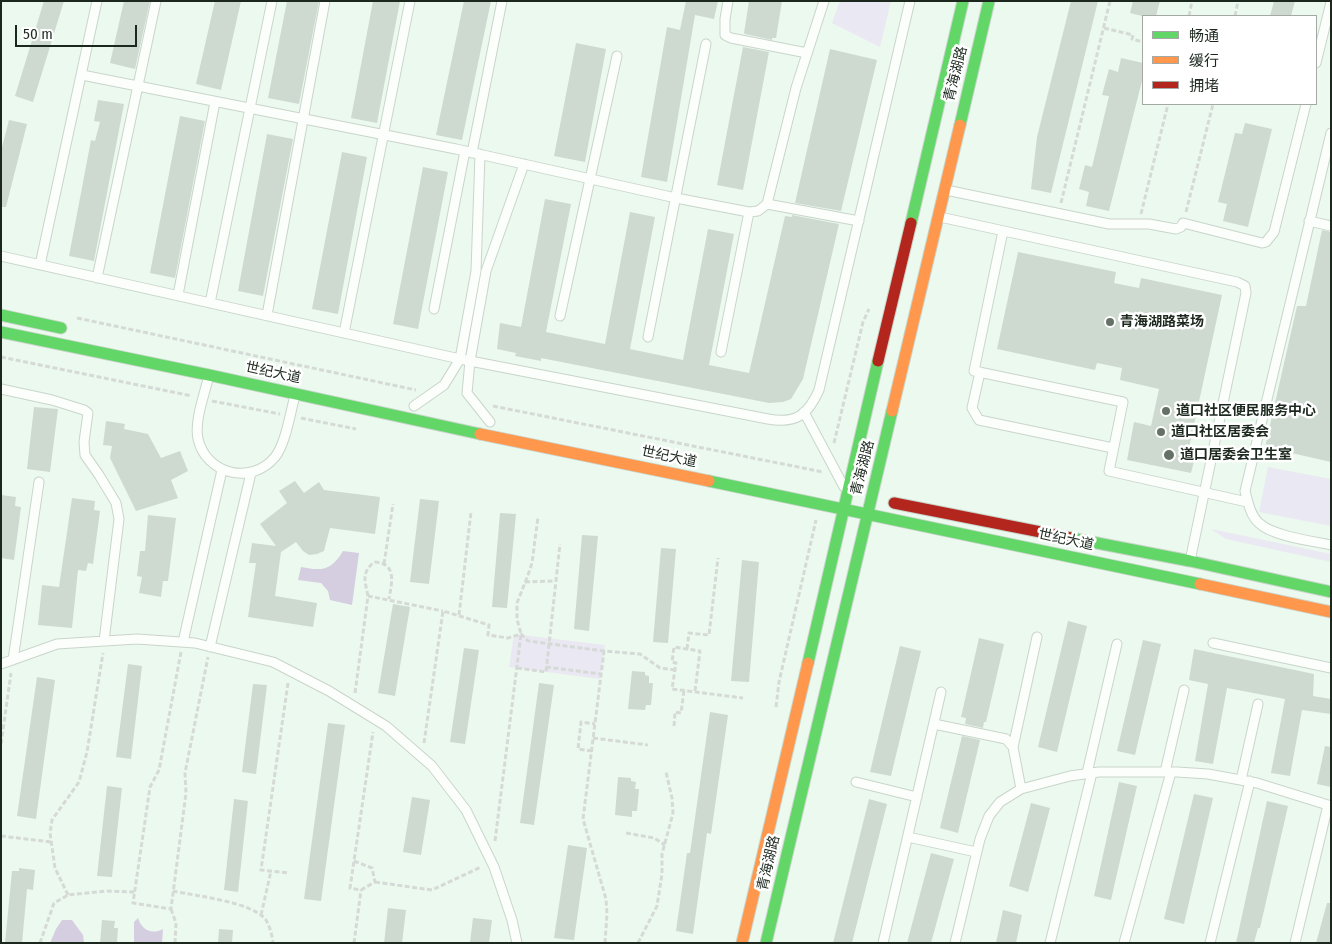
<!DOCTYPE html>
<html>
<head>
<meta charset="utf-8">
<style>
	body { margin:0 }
	#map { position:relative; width:1332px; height:944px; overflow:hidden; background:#ecf9ee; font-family:"Fira Sans Condensed","Noto Sans SC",sans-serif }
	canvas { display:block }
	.frame { position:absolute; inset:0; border:2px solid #1c281e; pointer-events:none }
	.legend { position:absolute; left:1142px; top:15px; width:175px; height:90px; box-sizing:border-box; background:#fff; border:1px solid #a4a9a5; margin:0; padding:6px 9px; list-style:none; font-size:15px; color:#1c281e }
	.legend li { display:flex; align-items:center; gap:10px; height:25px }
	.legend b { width:25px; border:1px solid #a4a9a5 }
	.scale { position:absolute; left:15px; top:25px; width:122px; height:22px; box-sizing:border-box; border:2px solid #1c281e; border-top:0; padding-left:6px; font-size:15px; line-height:18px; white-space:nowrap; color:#1c281e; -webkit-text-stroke:4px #fff; paint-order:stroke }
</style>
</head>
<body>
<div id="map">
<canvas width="1332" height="944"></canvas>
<div class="frame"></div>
<ul class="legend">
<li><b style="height:6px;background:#63d668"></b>畅通</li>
<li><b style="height:6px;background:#ff974d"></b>缓行</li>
<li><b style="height:6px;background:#b3261e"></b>拥堵</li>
</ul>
<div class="scale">50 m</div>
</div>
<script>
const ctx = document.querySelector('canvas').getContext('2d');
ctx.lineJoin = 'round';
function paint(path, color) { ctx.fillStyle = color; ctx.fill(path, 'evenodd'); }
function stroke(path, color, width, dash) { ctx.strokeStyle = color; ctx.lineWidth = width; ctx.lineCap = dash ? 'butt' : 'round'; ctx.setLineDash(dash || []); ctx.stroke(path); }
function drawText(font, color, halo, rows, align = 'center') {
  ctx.font = font + ' "Fira Sans Condensed","Noto Sans SC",sans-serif'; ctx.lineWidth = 5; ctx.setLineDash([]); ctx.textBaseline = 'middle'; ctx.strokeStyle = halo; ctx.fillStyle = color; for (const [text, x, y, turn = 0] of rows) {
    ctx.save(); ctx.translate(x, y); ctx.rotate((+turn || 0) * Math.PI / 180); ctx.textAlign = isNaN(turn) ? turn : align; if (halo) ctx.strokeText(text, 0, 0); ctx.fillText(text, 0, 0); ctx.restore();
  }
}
paint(new Path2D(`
	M840,1H891L880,47L832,23Z
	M1268,467L1331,479V526L1259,512Z
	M1211,529L1331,554V562L1226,539Z
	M514,634L605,645L600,679L509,667Z`), '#eae8f2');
paint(new Path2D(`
	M343,551L359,553L352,605L330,600L328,591L321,583L298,580L301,567C322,571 331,571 343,551Z
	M138,918C142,930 151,935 163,929L162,943H134V922Z
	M62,920H72L83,935L84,943H50L56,929Z`), '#d5cee1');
paint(new Path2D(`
	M44,1H64L33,102L15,96Z
	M124,1H150L135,69L110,63Z
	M215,1H241L221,90L196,84Z
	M287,1H319L299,104L268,98Z
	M373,1H400L377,123L351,118Z
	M464,1H491L462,140L436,135Z
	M686,1H718L714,19L695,15L667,182L641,177L667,27L680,30Z
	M749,1H782L776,38H772V40L745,34L744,33Z
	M1071,1H1098L1051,193L1031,189L1037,137Z
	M1133,1H1160L1156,16H1142L1130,13Z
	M1274,1H1295L1291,16H1270Z
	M576,43L606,49L585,162L554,156Z
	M743,47L769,52L743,190L717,185Z
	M830,49L877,60L841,211L795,203Z
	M1121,58L1143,63V77L1109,211L1086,206L1089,192L1079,189L1085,165L1092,167L1109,96L1102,95L1109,69L1118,72Z
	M98,100L124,104L94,261L69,256L91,140L95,141L100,122L94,121Z
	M180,116L205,121L175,278L150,273Z
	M9,120L27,124L6,207H1V151Z
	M1245,123L1272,129L1248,227L1223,221L1227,204L1218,202L1235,133L1242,134Z
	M267,134L293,139L263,296L238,291Z
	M342,152L367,157L338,314L312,309Z
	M423,167L448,172L418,329L393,324Z
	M545,199L571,204L546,332L605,344L630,212L655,217L630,349L683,360L708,229L734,234L709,365L749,373L785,216L792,217V215L839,224L803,379L791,399L783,402L769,403L541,358V361L515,356L516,353L497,349L500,323L521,327Z
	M1322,230L1331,232V462L1265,447L1297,306H1306Z
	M1018,252L1116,272L1114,283L1139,288L1141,278L1222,295L1189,448L1193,449L1191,461H1194L1191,473L1127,460L1134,422L1151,426L1159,389L1120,380L1122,368L1097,363L1095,370L997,349Z
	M34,407L58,409L50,472L27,469Z
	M106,421L125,424L124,429L148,434L161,458L180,451L188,471L171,480L178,498L136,511L110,458L112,446L103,445Z
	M295,481L304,493L319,482L324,490L380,497L375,534L330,528L324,551L317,554L309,555L303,551L296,542L281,552L275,596L317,603L313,627L248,617L256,563H249L252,543L276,546L260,524L287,503L279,491Z
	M1,495L16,497L15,506L21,507L14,560L1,558Z
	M72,498L95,501L94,510L100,511L93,564L88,563L86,571L78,570L72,628L38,625L42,585L59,587Z
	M420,499L439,501L429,584L410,582Z
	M500,513L516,514L507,608L492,607Z
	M148,515L176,518L168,581H163L161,597L139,593L142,577L137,576L140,551H145Z
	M582,535L598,536L589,631L574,629Z
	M661,548L676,549L668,643L653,642Z
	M742,560L759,562L749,682L731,681Z
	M393,604L410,607L395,696L378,693Z
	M1068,621L1087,626L1057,752L1038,747Z
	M979,638L1004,644L986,722H984L983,728L965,724L966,718L961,717Z
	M1143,640L1161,644L1135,755L1117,751Z
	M900,646L921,651L891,776L870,772Z
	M464,648L479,650L465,744L450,742Z
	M1194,649L1314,674L1313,696L1331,699V714L1302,710L1290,776L1271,773L1285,699L1227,688L1213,764L1195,761L1208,684L1189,680Z
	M128,664L142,666L131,759L116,757Z
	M632,671L645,672V675L649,676V683H653L651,705H646L645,710L628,709Z
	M37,677L55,680L36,819L17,816Z
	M539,683L554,685L534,825L520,823Z
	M253,684L267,685L256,774L242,772Z
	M710,712L728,715L711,834L707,833L693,934L676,931L687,853H690Z
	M328,723L345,725L321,901L304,899Z
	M962,736L980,740L958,833L940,828Z
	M1325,746L1331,747V787L1317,784Z
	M618,777L631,778V781L636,782L635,789H639L637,811H632V817L615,815Z
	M1119,782L1137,786L1111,900L1094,896Z
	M107,786L122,788L112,877L97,876Z
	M1194,794L1213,798L1184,924L1164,919Z
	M412,797L430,800L421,855L403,852Z
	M234,799L248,801L238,892L224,890Z
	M869,799L887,804L852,943H833Z
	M1267,801L1288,806L1260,928H1258L1254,943H1236Z
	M1031,803L1050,808L1028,892L1009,886Z
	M568,845L587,848L574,940L554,938Z
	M931,853L954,859L931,943H907Z
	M19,868L35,870L33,890L27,889L22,943H5L12,871H19Z
	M1327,903H1331V943H1316Z
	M388,908L406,910L402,943H384Z
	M1003,910L1022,915L1016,943H996Z
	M473,918L492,920L489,943H470Z
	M102,920L115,921L114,928H118L117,943H100Z
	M219,929L233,930L232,943H218Z`), '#cedad0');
const lane = new Path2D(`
	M728,1L725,19V35L731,38L807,53
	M1316,63L1331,2
	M82,75L456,149L676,198L749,212L758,211L767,204L796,88L824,1
	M1331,133L1245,491C1248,502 1250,515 1259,523C1272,536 1312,541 1331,545
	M472,153L502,1
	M946,190L1109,224H1149L1176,229L1181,227L1183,223L1262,243L1266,242L1274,232L1306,104
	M767,204L859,221
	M940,217L1237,282L1245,286L1246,293L1190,561
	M1309,221L1331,226
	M1003,231L974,371L1123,402L1109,471L1247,502
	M1,256L460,359L768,419C796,424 808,415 819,390L910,1
	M40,265L97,1
	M97,278L156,1
	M178,295L215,102
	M210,303L272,1
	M434,309L465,151
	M267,315L325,1
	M560,316L617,56
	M344,333L410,1
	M648,337L706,44
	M721,352L749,212
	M980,372L972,408L979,420L1113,448
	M209,375C205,393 194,421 198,439C206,474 251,486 275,457C286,443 290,413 295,396
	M1,389L52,400L84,410L88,413L84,442L85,455L99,475L116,503L119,519L104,641
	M414,406L444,385L460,359L476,271L480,154
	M804,412L844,487
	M490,422L467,393L470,361L486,271L524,164
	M183,642L222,470
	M1213,643L1331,668
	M210,647L251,473
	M13,660L39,482
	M1,664L57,644L137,639L195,643L273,662L329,691L386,726L432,766L466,810L494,867L512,920L517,943
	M934,724L1006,739L1013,747L1021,789
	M1013,747L1037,637
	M1165,772L1184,690
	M1087,773L1117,644
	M1241,780L1258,704
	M856,782L917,797
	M908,837L976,852
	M883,943L941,692
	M955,943L980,839L989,816L1000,802L1021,789L1070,776L1099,772H1177L1208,774L1257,783L1331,806
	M1050,943L1092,773
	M1124,943L1171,772
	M1210,943L1250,781
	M1295,943L1328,805`);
const fast = new Path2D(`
	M960,125L989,1
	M911,223L963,1
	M1,315L61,328
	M1,332L209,375L480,434
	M709,481L1200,584
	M1071,538L1190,561L1331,592
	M808,663L878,361
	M766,943L892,411`);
const slow = new Path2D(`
	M892,411L960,125
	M480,434L709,481
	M1200,584L1331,612
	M742,943L808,663`);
const jam = new Path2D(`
	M878,361L911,223
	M894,503L1071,538`);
stroke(lane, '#c9d5cb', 11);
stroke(fast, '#c9d5cb', 13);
stroke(slow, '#c9d5cb', 13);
stroke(jam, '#c9d5cb', 13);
stroke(new Path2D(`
	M1189,16L1192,1
	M1235,16L1238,1
	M1104,28L1133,35L1132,39L1143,42
	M1061,203L1110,1
	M1186,212L1213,104
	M1141,214L1168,104
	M77,318L416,390
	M1,357L192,396
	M212,401L280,414
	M493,406L823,472
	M301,418L356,429
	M834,443L863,322L869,309
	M384,564L393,504
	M525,582L555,581
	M368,596C365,581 361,573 374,562C397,563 392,582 389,599
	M459,615L471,512
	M687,649L689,633L709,635L718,558
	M181,652L159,770L150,787L133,903L171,909L186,793L185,773L208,657
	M546,667L601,674
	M517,668L546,672L560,544
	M288,683L261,870L289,873
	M695,691L700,651L674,647L672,662L676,663L672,689L743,698
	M355,693L368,596L443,611
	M776,707L779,682L816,520
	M674,726L675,712L681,713L684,690
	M593,738L648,745
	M424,743L443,611L489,625L488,635L508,638L521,634L528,641L604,651
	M1,744L11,673
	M592,751L578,749L581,722L595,724
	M626,833L654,838L665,845
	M1,836L51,842
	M495,841L521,634L517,619V603L528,575L532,563L538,517
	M354,861L372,868L375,882L361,890L350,888L373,732
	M375,882L432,890L481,867
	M173,891C196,896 253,902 266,920C270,927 272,935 273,943
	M68,895L55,868L50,833L52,820L79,782L87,752L103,653
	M171,909L176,923L175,943
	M261,915L271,871
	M40,943L54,903L68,895L107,891L135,892
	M354,943L361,890
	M605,943L607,914L606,899L583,819L604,651L640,654L660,668L675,670
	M638,943L657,906L662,874V854L673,813L672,798L666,772`), '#d6dad7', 3, [5, 2.5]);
stroke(lane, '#fcfefc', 9);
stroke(fast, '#63d668', 11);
stroke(slow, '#ff974d', 11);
stroke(jam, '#b3261e', 11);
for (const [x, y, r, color] of [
	[1110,322,5,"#657167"],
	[1166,411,5,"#657167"],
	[1161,432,5,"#657167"],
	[1169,455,6,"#657167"]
]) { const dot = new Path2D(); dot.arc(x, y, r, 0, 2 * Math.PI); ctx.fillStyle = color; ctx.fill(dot); stroke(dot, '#fff', 2); }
drawText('14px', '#1c281e', '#fff', [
	["青海湖路",956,74,-76],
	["世纪大道",273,373,12],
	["世纪大道",669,457,12],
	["青海湖路",863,468,-76],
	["世纪大道",1066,540,12],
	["青海湖路",769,863,-77]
]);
drawText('bold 14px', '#1c281e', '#fff', [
	["青海湖路菜场",1120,322],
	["道口社区便民服务中心",1176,411],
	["道口社区居委会",1171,432],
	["道口居委会卫生室",1180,455]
], 'left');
</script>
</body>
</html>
